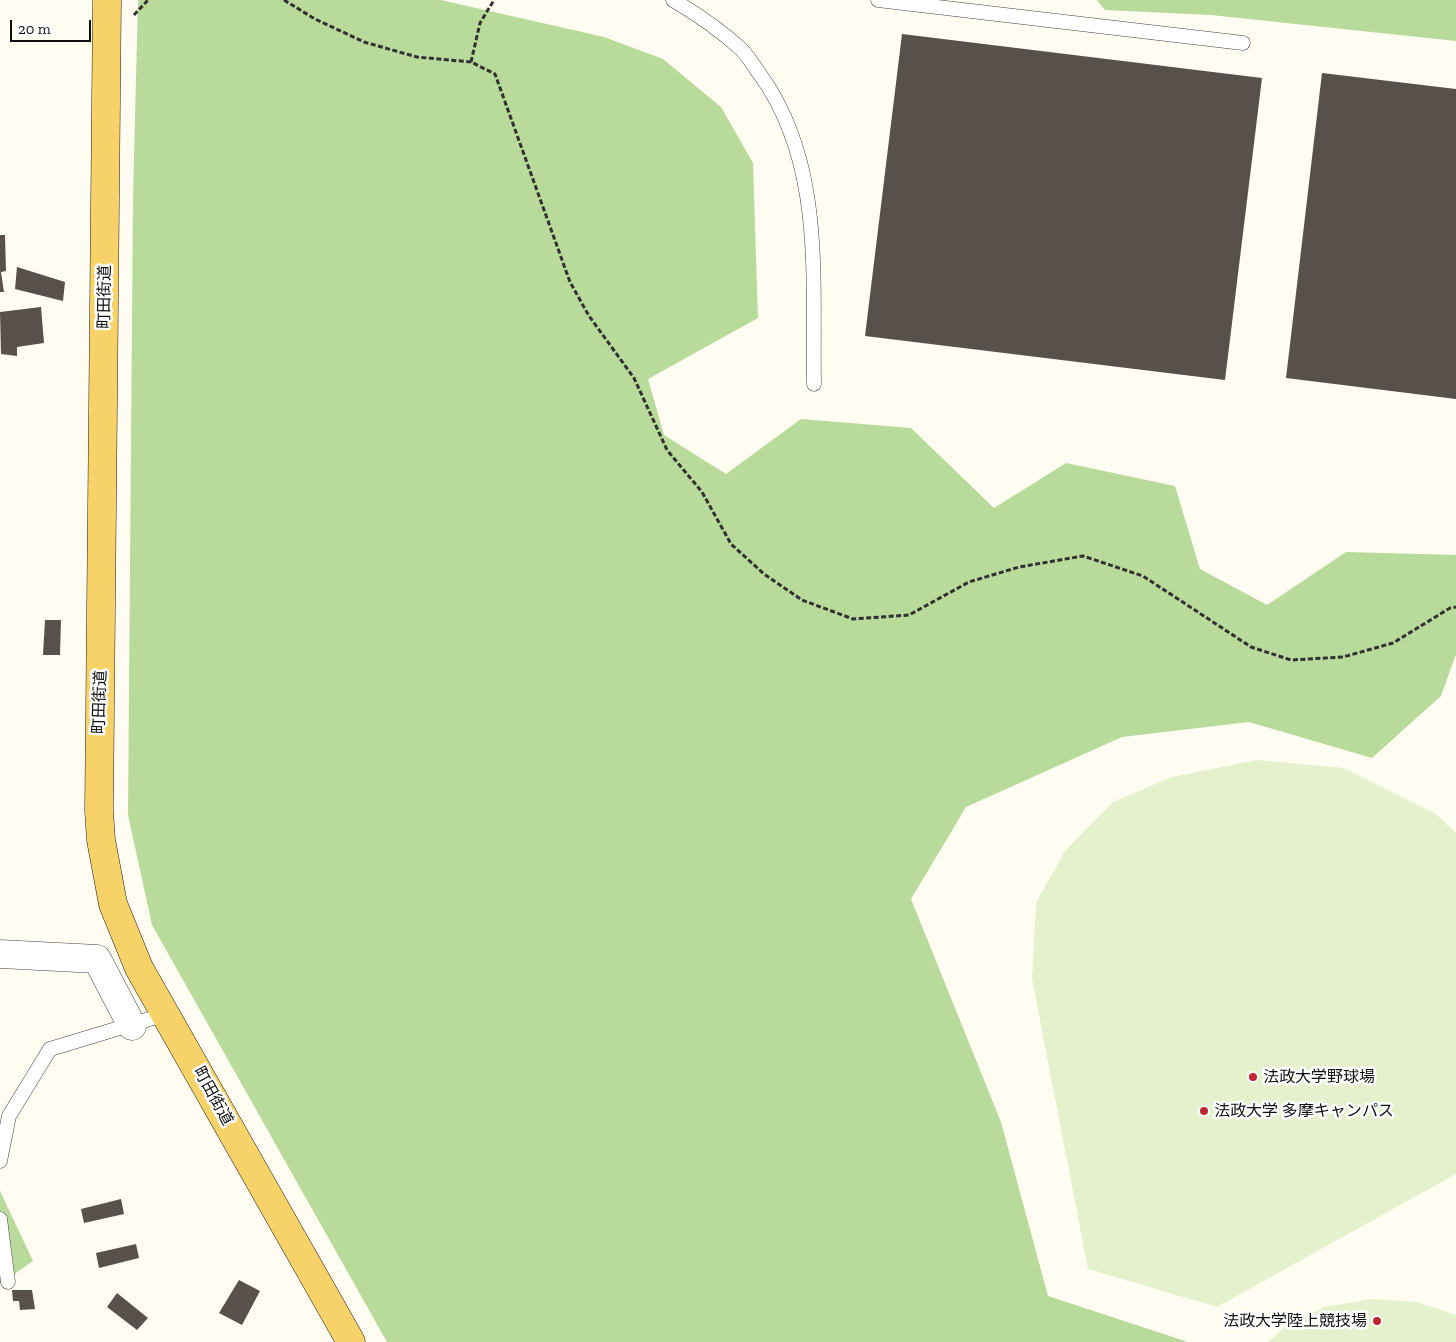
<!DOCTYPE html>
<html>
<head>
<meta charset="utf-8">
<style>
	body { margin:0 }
	#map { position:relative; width:1456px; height:1342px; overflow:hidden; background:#fffcf1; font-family:"Zilla Slab",serif }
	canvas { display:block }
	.scale { position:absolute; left:10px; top:20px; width:81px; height:22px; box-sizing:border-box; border:2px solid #0f0f0f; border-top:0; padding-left:6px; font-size:15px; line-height:18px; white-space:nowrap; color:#0f0f0f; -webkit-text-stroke:4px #fff; paint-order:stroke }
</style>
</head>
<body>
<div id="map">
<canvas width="1456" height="1342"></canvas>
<div class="scale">20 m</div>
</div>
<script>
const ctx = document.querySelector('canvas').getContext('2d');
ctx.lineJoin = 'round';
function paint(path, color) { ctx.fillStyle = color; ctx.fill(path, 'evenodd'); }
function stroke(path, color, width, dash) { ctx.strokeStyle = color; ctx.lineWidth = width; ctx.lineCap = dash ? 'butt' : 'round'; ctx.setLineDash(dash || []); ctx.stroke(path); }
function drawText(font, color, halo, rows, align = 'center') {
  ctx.font = font + ' "Zilla Slab","Noto Sans JP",serif'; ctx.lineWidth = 5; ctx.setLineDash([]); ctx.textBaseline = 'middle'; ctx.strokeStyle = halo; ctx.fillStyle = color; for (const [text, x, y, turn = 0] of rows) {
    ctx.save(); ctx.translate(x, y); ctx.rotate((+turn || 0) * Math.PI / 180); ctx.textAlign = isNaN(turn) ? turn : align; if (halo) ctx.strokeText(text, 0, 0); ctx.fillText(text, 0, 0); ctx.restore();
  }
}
paint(new Path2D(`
	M138,0H441L604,37L663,59L721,107L753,163L758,318L648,379L664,435L726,474L801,419L911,428L994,508L1066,463L1175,486L1200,569L1267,605L1346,552L1456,555V654L1441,696L1372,758L1249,722L1122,737L966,807L911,899L1001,1122L1048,1296L1188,1342H387L152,925L128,815L133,197Z
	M1097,0H1456V41L1211,15L1105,10Z
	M0,1191L33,1261L0,1284Z`), '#b8da9a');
paint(new Path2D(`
	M1257,760L1344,768L1436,814L1456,833V1174L1217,1307L1088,1269L1032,979L1036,903L1065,851L1113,802L1172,777Z
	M1372,1299L1417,1302L1456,1315V1342H1268L1286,1326L1325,1307Z`), '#e5f1cc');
paint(new Path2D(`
	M902,34L1262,78L1225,380L865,336Z
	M1322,73L1456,89V399L1286,378Z
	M0,235H5L6,271L1,272L4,292H0Z
	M17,267L65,282L63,301L15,289Z
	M41,307L44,343L17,347V356L1,354L0,312Z
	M45,620H61L60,655H43Z
	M121,1199L124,1214L84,1223L81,1209Z
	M136,1244L139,1258L99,1268L96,1253Z
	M239,1280L260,1291L242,1325L219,1313Z
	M12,1290H32L35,1309L20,1310L19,1301H13Z
	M117,1293L148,1318L137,1330L107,1307Z`), '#58504b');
const lane = new Path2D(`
	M673,0C697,14 720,30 741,49C748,56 753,65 759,73C825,163 812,279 814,384
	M878,0L1243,43
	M0,1161L9,1116L50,1049L166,1014
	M0,1219L8,1282`);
const street = new Path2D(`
	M0,954L97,959L132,1026`);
const primary = new Path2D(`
	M107,0L99,811L101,840L113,904L139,968L351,1342`);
stroke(lane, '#424242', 15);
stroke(street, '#424242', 29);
stroke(primary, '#202020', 29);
stroke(new Path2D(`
	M284,0L315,19L364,42L417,57L471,62L495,74L570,282L589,316L634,378L667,450L702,492L731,544L764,574L802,600L853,619L909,615L969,582L1019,567L1083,556L1143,576L1251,647L1291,660L1343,657L1393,643L1450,608L1456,607
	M134,15L148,0
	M471,62L480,23L494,0`), '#313131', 3, [5, 2.5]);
stroke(lane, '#fff', 14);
stroke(street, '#fff', 28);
stroke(primary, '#f7d269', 28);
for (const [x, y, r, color] of [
	[1253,1077,5,"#be2731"],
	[1204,1111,5,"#be2731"],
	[1377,1321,5,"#be2731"]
]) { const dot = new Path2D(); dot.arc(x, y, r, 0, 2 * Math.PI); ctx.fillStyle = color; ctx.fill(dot); stroke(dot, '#fff', 2); }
drawText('16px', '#0f0f0f', '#fff', [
	["町田街道",105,297,-89],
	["町田街道",100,702,-88],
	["町田街道",213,1096,61]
]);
drawText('16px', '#0f0f0f', '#fff', [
	["法政大学野球場",1263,1077],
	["法政大学 多摩キャンパス",1214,1111],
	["法政大学陸上競技場",1367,1321,"right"]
], 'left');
</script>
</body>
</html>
